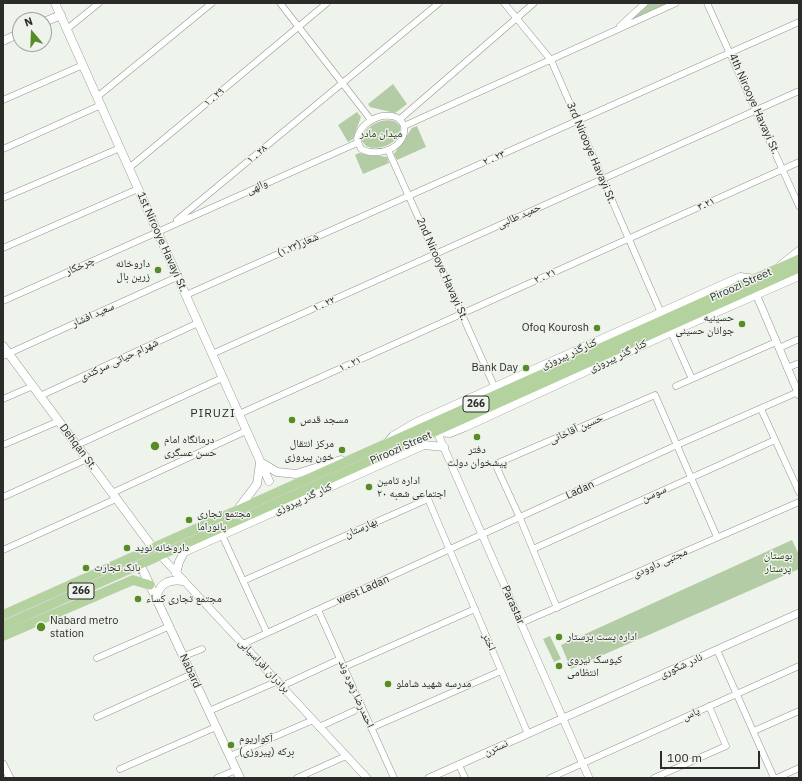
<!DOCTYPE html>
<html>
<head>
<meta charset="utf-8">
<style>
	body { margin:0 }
	#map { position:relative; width:802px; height:781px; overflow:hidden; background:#eef3eb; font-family:"IBM Plex Sans",sans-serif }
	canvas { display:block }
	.frame { position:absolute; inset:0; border:4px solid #2b2c2a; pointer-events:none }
	.north { position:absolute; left:12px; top:12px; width:40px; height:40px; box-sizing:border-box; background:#eef3eb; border:1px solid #a0a39e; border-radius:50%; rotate:341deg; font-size:11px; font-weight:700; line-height:16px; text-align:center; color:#2b2c2a }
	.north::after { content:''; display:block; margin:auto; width:14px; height:18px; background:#568b25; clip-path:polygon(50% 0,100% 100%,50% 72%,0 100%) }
	.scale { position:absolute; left:660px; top:751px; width:100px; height:18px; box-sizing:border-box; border:2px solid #2b2c2a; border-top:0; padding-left:5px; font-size:12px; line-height:14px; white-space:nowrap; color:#2b2c2a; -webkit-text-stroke:3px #eef3eb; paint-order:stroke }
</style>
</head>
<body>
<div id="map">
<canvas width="802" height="781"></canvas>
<div class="frame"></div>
<div class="north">N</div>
<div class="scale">100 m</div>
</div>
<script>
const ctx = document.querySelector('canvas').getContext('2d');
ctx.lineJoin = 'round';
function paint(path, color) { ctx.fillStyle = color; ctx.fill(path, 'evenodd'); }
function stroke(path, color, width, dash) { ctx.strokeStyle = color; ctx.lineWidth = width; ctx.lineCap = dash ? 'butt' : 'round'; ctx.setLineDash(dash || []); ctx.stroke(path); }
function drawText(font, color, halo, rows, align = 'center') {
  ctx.font = font + ' "IBM Plex Sans","Noto Naskh Arabic",sans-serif'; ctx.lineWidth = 3; ctx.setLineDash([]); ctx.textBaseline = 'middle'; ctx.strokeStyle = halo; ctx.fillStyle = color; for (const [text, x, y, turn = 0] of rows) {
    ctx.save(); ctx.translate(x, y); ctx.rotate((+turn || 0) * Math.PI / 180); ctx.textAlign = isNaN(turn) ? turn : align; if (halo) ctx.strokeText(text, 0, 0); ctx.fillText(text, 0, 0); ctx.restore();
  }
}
paint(new Path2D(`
	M649,3H670L627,23Z
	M393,84L407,104L395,113L370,107L368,104Z
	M357,112L361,117L353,139L348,142L338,125Z
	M381,121C388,120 395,119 400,126C402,143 379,152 366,146L362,141C362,130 372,124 381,121Z
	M417,126L426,147L397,160L394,154L412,128Z
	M359,153L387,157L389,163L363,174L355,155Z
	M792,540L799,555V569L571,669L561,645Z
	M550,636L561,659L554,662L543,639Z`), '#b4cca5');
const minor = new Path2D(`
	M280,3L371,120
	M504,3L551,60L661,313
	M707,3L799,206
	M620,26L645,3
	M67,29L99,3
	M97,97L212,3
	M3,100L83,65
	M382,116C392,115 400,116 404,126C407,148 378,158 361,149L357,139C359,127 370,119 382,116Z
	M400,119L534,3
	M404,126L676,3
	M3,149L101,105
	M388,150L495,388
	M129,168L327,3
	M3,198L120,148
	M177,220L439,3
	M3,248L138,189
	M186,295L799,22
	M3,301L357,143
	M671,332L692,379
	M779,348L799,339
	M212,354L799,91
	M3,356L177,277
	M787,368L799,363
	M676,386L776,342
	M40,396L198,323
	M3,399L33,386
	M761,409L799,492
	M239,414L799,162
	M3,445L59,421
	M77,445L222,378
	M112,493L246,431
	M3,497L87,459
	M222,535L267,633
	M533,549L775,440
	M3,550L116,499
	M243,581L428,499L528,734
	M557,608L520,518L497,468L498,463L655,395L717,537
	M318,610L394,778
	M521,623L799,502
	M243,644L677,445L798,392
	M717,650L774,778
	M184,656L202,649
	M97,658L170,626
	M344,667L475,609
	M282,686L340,659
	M209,711L278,681
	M97,717L192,674
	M319,727L354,711
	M371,728L501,671
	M754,731L799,711
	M230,756L313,720
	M459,765L465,778
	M120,769L216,727
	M217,778L236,770
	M297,778L346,756
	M550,778L799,666
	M654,778L726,746L709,706
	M777,778L799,768`);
const tertiary = new Path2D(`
	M756,294L799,395
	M437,432L589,778
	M160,555L367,778
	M3,764L10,778
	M429,778L799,613`);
const secondary = new Path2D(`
	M55,3L269,481
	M44,22L61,15
	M3,41L20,33
	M781,265L799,251
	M3,346L153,548
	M437,432L450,433L465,427L671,332L799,276
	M388,442L393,436L415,423L740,277L756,279
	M260,462L277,472L296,474L341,460
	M238,509L257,484L260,463
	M140,564L240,778
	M176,573L179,562L184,552L424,445L444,447
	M156,597C161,582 169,579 184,581`);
const primary = new Path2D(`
	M3,615L799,259
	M3,626L799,268
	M3,636L133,580L150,585`);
stroke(minor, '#92968f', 7);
stroke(tertiary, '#92968f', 8);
stroke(secondary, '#92968f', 9);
stroke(primary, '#d0d1d0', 10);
stroke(minor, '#fff', 6);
stroke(tertiary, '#fff', 7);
stroke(secondary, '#fff', 8);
stroke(primary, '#b3d29d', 9);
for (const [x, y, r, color] of [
	[158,270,4,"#568b25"],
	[742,324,4,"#568b25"],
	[597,328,4,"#568b25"],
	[526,368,4,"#568b25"],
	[292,420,4,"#568b25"],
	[477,437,4,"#568b25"],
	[155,446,5,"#568b25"],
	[342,450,4,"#568b25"],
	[369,487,4,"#568b25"],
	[189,520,4,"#568b25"],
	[127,548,4,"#568b25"],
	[86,568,4,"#568b25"],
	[138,599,4,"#568b25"],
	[41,627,5,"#568b25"],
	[559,637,4,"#568b25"],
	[559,666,4,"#568b25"],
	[388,684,4,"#568b25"],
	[231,745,4,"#568b25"]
]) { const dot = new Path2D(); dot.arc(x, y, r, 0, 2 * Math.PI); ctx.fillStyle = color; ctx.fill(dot); stroke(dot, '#eef3eb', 1.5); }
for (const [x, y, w] of [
	[476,404,26],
	[81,591,26]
]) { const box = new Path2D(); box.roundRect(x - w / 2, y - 8, w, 16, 3); ctx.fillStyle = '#eef3eb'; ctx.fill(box); stroke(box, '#2b2c2a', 1); }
drawText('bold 10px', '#2b2c2a', null, [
	["266",476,404],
	["266",81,591]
]);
drawText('11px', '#2b2c2a', '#eef3eb', [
	["۱ . ۲۹",214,97,-40],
	["4th Nirooye Havayi St.",754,104,66],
	["3rd Nirooye Havayi St.",591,153,67],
	["۱ . ۲۸",257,154,-40],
	["۲ . ۲۳",494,158,-24],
	["والهی",257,187,-24],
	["۳.۲۱",706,204,-24],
	["حمید طالبی",519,216,-24],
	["1st Nirooye Havayi St.",162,242,66],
	["شعار(۱.۲۳)",298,245,-24],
	["چرخکار",80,266,-24],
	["2nd Nirooye Havayi St.",442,269,66],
	["۲ . ۲۱",545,276,-24],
	["Piroozi Street",741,285,-24],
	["۱ . ۲۲",324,304,-24],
	["سعید افشار",93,315,-24],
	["کنارگذر پیروزی",569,354,-24],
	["کنار گذر پیروزی",618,356,-25],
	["شهرام حیاتی سرکندی",119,360,-25],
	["۱ . ۲۱",350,364,-24],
	["حسین آقاخانی",576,429,-24],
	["Dehqan St.",78,447,53],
	["Piroozi Street",401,448,-24],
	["Ladan",580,490,-25],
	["سوسن",654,494,-24],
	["کنار گذر پیروزی",303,499,-24],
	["بهارستان",361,528,-24],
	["مجتبی داوودی",660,563,-24],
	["west Ladan",363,590,-24],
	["Parastar",513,605,66],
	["اختر",489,642,67],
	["برادران افراسیابی",264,666,47],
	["نادر شکوری",681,666,-24],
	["Nabard",190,671,65],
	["احمدرضا زهره وند",356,694,66],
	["یاس",691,714,-24],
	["نسترن",496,748,-24]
]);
drawText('11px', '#1c320a', '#eef3eb', [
	["میدان مادر",381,134],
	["بوستان",778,556],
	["پرستار",778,569]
]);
drawText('11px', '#2b2c2a', '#eef3eb', [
	["داروخانه",150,264,"right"],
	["زرین بال",150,277,"right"],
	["حسینیه",734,318,"right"],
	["جوانان حسینی",734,331,"right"],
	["Ofoq Kourosh",589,328,"right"],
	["Bank Day",518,368,"right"],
	["مسجد قدس",300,420],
	["درمانگاه امام",164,440],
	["حسن عسگری",164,453],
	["مرکز انتقال",334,444,"right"],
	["خون پیروزی",334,457,"right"],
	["دفتر",477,450,"center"],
	["پیشخوان دولت",477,463,"center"],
	["اداره تامین",377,481],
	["اجتماعی شعبه ۲۰",377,494],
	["مجتمع تجاری",197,514],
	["پانوراما",197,527],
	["داروخانه نوید",135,548],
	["بانک تجارت",94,568],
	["مجتمع تجاری کساء",146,599],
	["Nabard metro",50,621],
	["station",50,634],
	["اداره پست پرستار",567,637],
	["کیوسک نیروی",567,660],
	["انتظامی",567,673],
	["مدرسه شهید شاملو",396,684],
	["آکواریوم",239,739],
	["برکه (پیروزی)",239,752]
], 'left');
ctx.letterSpacing = '1px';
drawText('12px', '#272b25', '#eef3eb', [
	["PIRUZI",213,414]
]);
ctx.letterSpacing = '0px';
</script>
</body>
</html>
